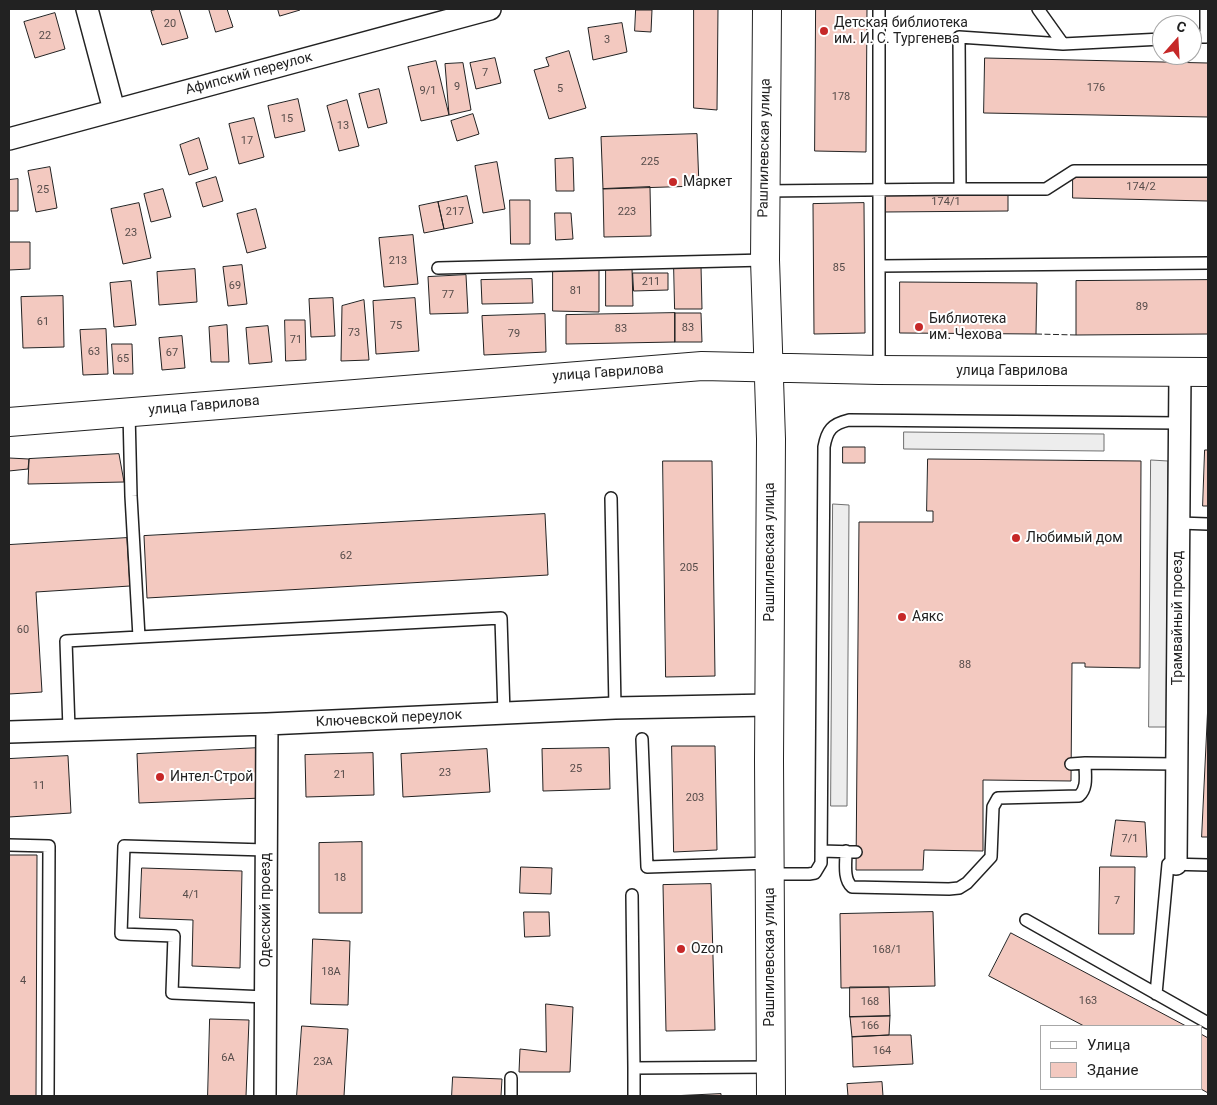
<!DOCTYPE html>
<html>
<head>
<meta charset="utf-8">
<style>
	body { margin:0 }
	#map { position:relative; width:1217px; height:1105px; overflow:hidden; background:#fff; font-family:Roboto,sans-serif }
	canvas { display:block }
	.frame { position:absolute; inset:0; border:10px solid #222; pointer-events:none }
	.legend { position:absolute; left:1040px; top:1025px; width:162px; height:65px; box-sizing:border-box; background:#fff; border:1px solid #a7a7a7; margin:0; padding:6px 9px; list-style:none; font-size:15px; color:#222 }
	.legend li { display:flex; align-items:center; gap:10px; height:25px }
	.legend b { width:25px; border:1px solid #a7a7a7 }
	.north { position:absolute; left:1152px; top:15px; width:50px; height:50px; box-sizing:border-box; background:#fff; border:1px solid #a7a7a7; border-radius:50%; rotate:19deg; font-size:14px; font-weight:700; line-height:20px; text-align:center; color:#222 }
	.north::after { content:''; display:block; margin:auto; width:18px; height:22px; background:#c62828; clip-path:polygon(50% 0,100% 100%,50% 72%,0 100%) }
</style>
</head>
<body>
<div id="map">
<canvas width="1217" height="1105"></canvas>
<div class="frame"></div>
<ul class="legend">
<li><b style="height:6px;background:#fff"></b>Улица</li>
<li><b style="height:14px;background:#f3c9c0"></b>Здание</li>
</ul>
<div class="north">С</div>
</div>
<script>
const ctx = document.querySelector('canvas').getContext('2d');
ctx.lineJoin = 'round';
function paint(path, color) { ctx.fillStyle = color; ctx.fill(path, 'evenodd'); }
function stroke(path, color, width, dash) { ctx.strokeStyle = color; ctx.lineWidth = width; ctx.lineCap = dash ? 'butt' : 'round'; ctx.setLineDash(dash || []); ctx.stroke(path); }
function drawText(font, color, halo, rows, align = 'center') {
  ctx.font = font + ' Roboto,sans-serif'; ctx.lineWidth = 4; ctx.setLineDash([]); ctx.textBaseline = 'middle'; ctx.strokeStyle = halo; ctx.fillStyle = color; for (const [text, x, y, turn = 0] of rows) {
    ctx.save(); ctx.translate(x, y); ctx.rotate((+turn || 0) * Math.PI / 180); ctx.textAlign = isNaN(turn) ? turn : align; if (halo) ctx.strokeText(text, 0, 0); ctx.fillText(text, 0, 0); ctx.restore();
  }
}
const parking = new Path2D(`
	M904,432L1104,434V451L904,449Z
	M1151,460L1168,461L1166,727H1149Z
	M833,504L849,505L847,806H831Z`);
paint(parking, '#ededed');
stroke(parking, '#6f6f6f', 1);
const building = new Path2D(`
	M158,9H179L188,38L162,45L151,11Z
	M209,9H227L233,27L216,32Z
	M278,9H300V10L280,16Z
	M694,9H718L717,110L694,108Z
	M816,9H867L866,152L815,151Z
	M636,10H652L651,32L635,31Z
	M55,13L65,49L35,58L24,22Z
	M622,23L627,52L593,60L588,28Z
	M569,51L586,108L549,119L534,70L549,66L546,58Z
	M495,58L501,83L476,89L470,63Z
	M985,58L1208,63V117L984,113Z
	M436,61L449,115L421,121L408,67Z
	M463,63L471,110L449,115L445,64Z
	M379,89L387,123L368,128L359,94Z
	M298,99L305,131L275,138L268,106Z
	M347,100L359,146L339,151L327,106Z
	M473,114L479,134L457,141L451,121Z
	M254,118L264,157L239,164L229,124Z
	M697,134L699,186L603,189L601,137Z
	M199,138L208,169L189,175L180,145Z
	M573,158L574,191H556L555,159Z
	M497,162L505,209L483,213L475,166Z
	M50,167L57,208L36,212L28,171Z
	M1073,174L1208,177V201L1073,198Z
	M216,177L223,201L203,207L196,183Z
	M18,179V211H9V180Z
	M650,187L651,236L604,237L603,189Z
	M163,189L171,217L151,222L144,194Z
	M1008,192V211L884,212V193Z
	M467,196L473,223L444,229L438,202Z
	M510,200H530V244H511Z
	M438,202L444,229L424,233L419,206Z
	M139,203L151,258L123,264L111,209Z
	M864,203L865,333L814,334L813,204Z
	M256,209L266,248L247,253L237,214Z
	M555,213H571L573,239L556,240Z
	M413,235L418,284L384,287L379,238Z
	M9,242H30V269L9,270Z
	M242,265L247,304L228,306L223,267Z
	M674,266H701L702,309H675Z
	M606,268H632L633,306H606Z
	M195,269L197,302L159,305L157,272Z
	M553,270H599V312L553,311Z
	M633,273H668V290L634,291Z
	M466,275L468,313L430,314L428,277Z
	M532,279L533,303L482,304L481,280Z
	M1208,280V334L1076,335V281Z
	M131,281L136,325L114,327L110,283Z
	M900,282L1037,283L1036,334L900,333Z
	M63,296L64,347L23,348L21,297Z
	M333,298L335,336L311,337L309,299Z
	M415,298L419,351L376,354L373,301Z
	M364,300L369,360L341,361L342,306Z
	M675,313V342L566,344V315Z
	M675,313H701L702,342H675Z
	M545,314L546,352L484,355L482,316Z
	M285,320H305L306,360L286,361Z
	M227,325L229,362H211L209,327Z
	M268,326L272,362L249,364L246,328Z
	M106,329L108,374L83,375L80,330Z
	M182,336L185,368L162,370L159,338Z
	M112,344H132L133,374H114Z
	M843,447H865V463H843Z
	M1205,450H1208V506H1203Z
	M119,454L124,482L28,484L29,459Z
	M9,458L29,459L28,469L9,471Z
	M928,459L1141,461L1140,668L1085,667V663H1072L1071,781L983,780V851L924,850L923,870H856L859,522H933V511H927Z
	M663,461H712L715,676L666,677Z
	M545,514L548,575L147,598L144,536Z
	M127,538L130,586L36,592L42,692L9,694V545Z
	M1208,703V837H1202Z
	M672,746H715L717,850L674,852Z
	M259,748L262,798L139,803L137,754Z
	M609,748L610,789L543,791L542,749Z
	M487,749L490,792L403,797L401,754Z
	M373,753L374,795L306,797L305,755Z
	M68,756L71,813L9,817V759Z
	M1116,820L1145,822L1147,857L1111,856Z
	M362,842V913H319V843Z
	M9,855H37L36,1096H9Z
	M521,867L552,868L551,894L520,893Z
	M1100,867H1135L1134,934H1099Z
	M142,868L242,871L240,968L192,966L193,920L140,918Z
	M711,884L715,1030L666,1031L663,885Z
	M524,912H549L550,936L525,937Z
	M933,912L935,986L841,988L840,914Z
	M1011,933L1186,1026H1084L989,976Z
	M313,939L350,941L348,1005L311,1004Z
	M850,987H889L890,1016L850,1017Z
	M546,1004L573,1007L570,1072H519L520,1049L546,1052Z
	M890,1016L889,1035L852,1037L850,1017Z
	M210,1019L249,1020L246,1096H208Z
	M302,1026L348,1029L344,1096H297Z
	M1201,1034L1208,1038V1093L1201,1089Z
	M889,1035H911L913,1064L853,1067L852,1037Z
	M453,1077L502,1079L501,1096H452Z
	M882,1082L883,1096H848L847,1084Z
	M721,1094V1096H671Z`);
paint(building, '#f3c9c0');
stroke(building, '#222', 1);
const lane = new Path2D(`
	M1038,9L1063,44
	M1192,37H1206V9
	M960,189H1046L1074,171H1208
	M764,191L960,189L959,37L1063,44L1162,39
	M879,266V9
	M438,268L765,260
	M879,370V266L1208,263
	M611,498L615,708
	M1179,523L1208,524
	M139,637L501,618L504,714
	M69,729L66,641L139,637L131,496L129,412
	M642,739L647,867L770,863
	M1071,764L1085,763
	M9,845L49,846L48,1096
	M821,851L856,852
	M846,851C846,863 843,879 852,887L949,889L959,888L967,883L991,857L993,807L998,798L1079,796C1088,788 1085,775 1085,763L1177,764
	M770,874H809L815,873L821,863L824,447C827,430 832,424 849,420L1179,423
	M632,895L634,1068
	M1026,920L1208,1023
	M1156,994L1168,864L1208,865
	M266,997L172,993L174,936L121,934L124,846L266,850
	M511,1078V1096
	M634,1096V1068L771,1067`);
const street = new Path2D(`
	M87,9L114,110
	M9,139L490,9
	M9,732L267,724L615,708L769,705
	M1176,864L1180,372
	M265,1096L267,724`);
const secondary = new Path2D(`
	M767,9L765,260L771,439L769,760L771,1096
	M9,422L702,366L879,370L1208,372`);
stroke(lane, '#222', 14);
stroke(street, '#222', 24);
stroke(secondary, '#222', 30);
stroke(lane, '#fff', 11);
stroke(street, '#fff', 21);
stroke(secondary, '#fff', 28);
stroke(new Path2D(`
	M1036,334L1076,335`), '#222', 1, [6, 2.5]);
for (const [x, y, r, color] of [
	[824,31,5,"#c62828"],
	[673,182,5,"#c62828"],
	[919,327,5,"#c62828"],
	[1016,538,5,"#c62828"],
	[902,617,5,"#c62828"],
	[160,777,5,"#c62828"],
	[681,949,5,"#c62828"]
]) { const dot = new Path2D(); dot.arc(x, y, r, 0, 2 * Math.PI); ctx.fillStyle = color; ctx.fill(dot); stroke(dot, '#fff', 2); }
drawText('11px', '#564c4a', null, [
	["20",170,24],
	["22",45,36],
	["3",607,40],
	["7",485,73],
	["9",457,87],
	["176",1096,88],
	["5",560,89],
	["9/1",428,91],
	["178",841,97],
	["15",287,119],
	["13",343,126],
	["17",247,141],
	["225",650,162],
	["174/2",1141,187],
	["25",43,190],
	["174/1",946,202],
	["217",455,212],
	["223",627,212],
	["23",131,233],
	["213",398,261],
	["85",839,268],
	["211",651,282],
	["69",235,286],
	["81",576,291],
	["77",448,295],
	["89",1142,307],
	["61",43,322],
	["75",396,326],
	["83",688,328],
	["83",621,329],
	["73",354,333],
	["79",514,334],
	["71",296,340],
	["63",94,352],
	["67",172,353],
	["65",123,359],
	["62",346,556],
	["205",689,568],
	["60",23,630],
	["88",965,665],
	["25",576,769],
	["23",445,773],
	["21",340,775],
	["11",39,786],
	["203",695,798],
	["7/1",1130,839],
	["18",340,878],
	["4/1",191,895],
	["7",1117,901],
	["168/1",887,950],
	["18А",331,972],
	["4",23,981],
	["163",1088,1001],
	["168",870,1002],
	["166",870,1026],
	["164",882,1051],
	["6А",228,1058],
	["23А",323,1062]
]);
drawText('14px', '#222', '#fff', [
	["Детская библиотека",834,23],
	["им. И. С. Тургенева",834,39],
	["Маркет",683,182],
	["Библиотека",929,319],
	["им. Чехова",929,335],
	["Любимый дом",1026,538],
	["Аякс",912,617],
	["Интел-Строй",170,777],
	["Ozon",691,949]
], 'left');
drawText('14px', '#222', '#fff', [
	["Афипский переулок",249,74,-15],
	["Рашпилевская улица",765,148,-89],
	["улица Гаврилова",1012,371],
	["улица Гаврилова",608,373,-4],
	["улица Гаврилова",204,406,-5],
	["Рашпилевская улица",770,552,-90],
	["Трамвайный проезд",1178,618,-90],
	["Ключевской переулок",389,719,-3],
	["Одесский проезд",266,910,-90],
	["Рашпилевская улица",770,957,-90]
]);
</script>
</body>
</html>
